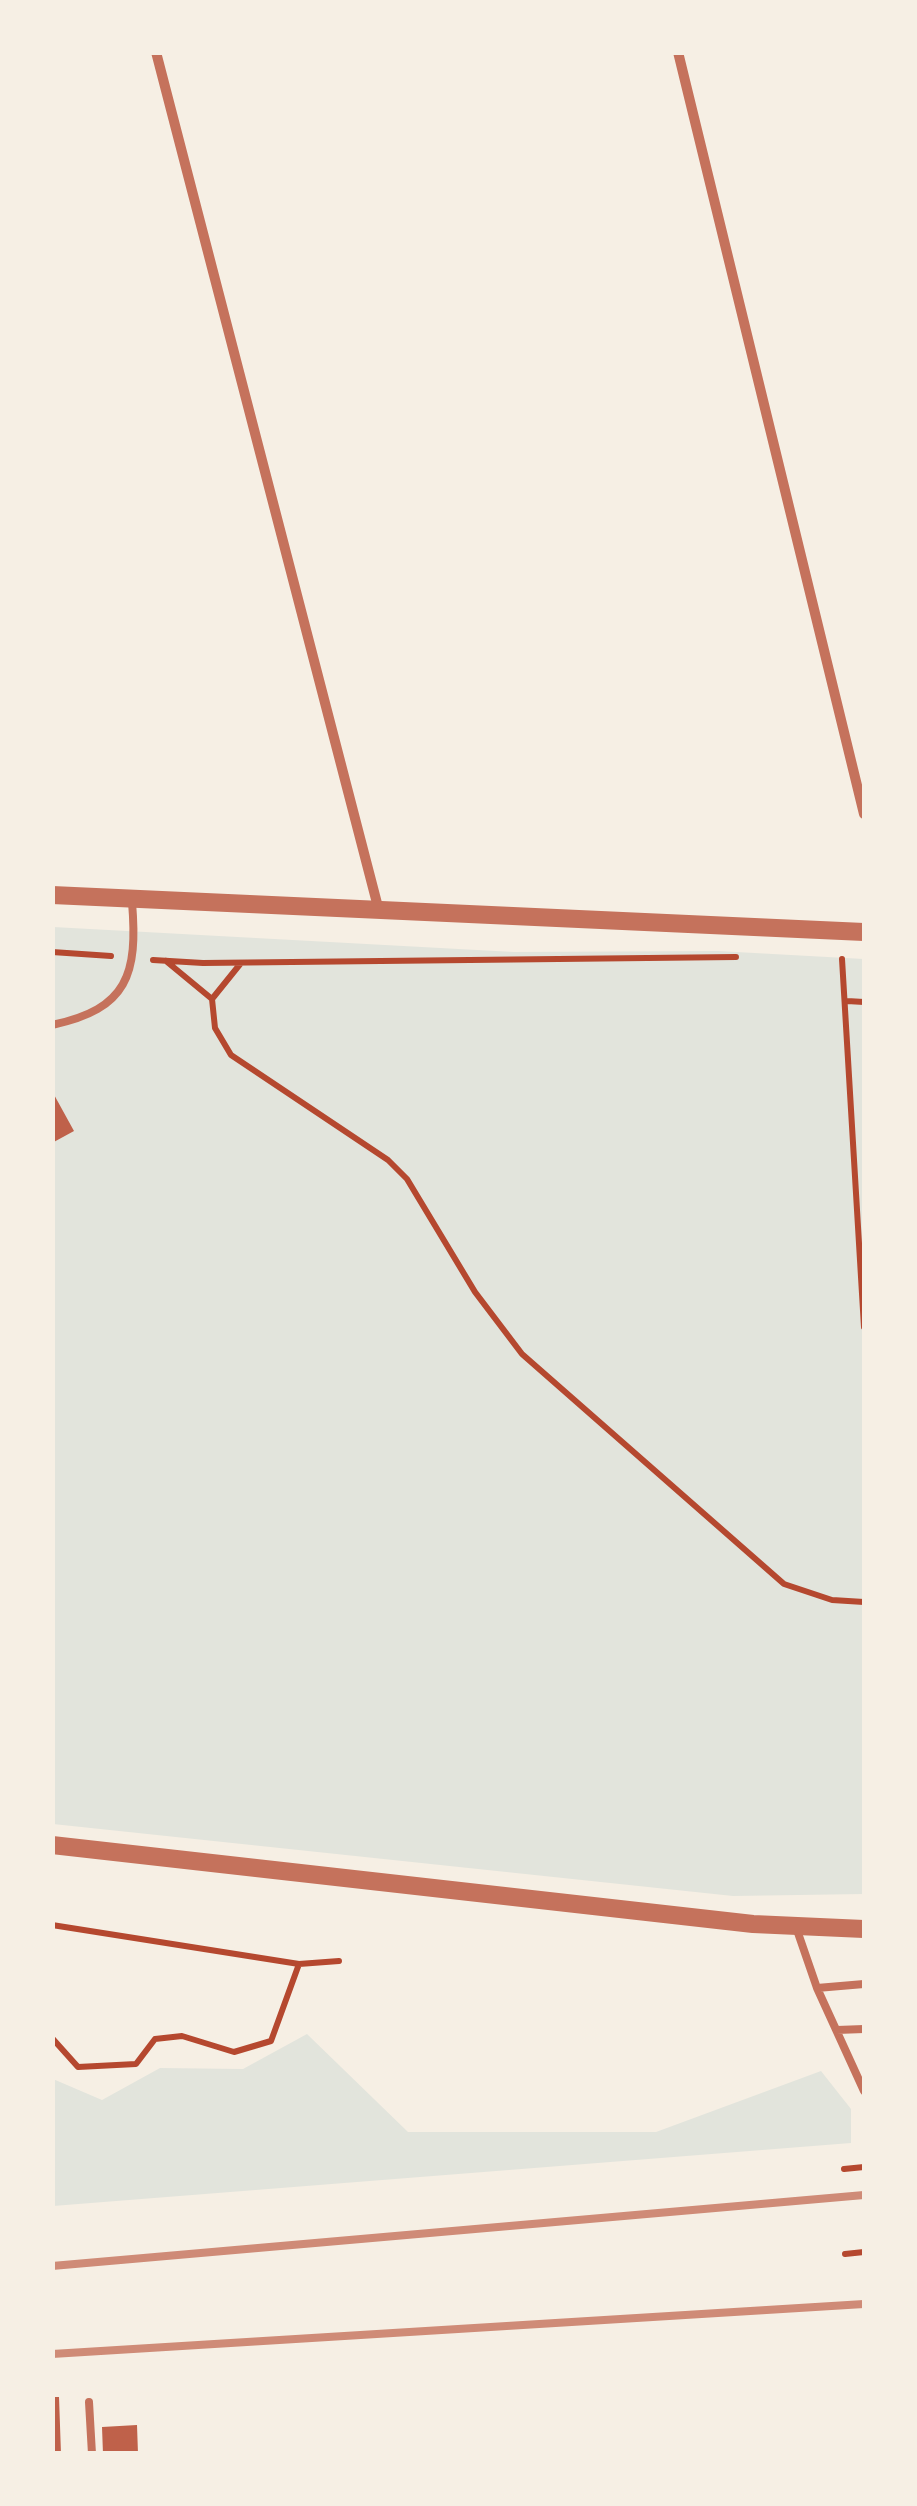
<!DOCTYPE html>
<html>
<head>
<meta charset="utf-8">
<style>
	body { margin:0 }
	#map { position:relative; width:917px; height:2506px; overflow:hidden; background:#f6efe4; font-family:"Titillium Web",sans-serif }
	canvas { display:block }
	.frame { position:absolute; inset:0; border:55px solid #f6efe4; pointer-events:none }
</style>
</head>
<body>
<div id="map">
<canvas width="917" height="2506"></canvas>
<div class="frame"></div>
</div>
<script>
const ctx = document.querySelector('canvas').getContext('2d');
ctx.lineJoin = 'round';
function paint(path, color) { ctx.fillStyle = color; ctx.fill(path, 'evenodd'); }
function stroke(path, color, width, dash) { ctx.strokeStyle = color; ctx.lineWidth = width; ctx.lineCap = dash ? 'butt' : 'round'; ctx.setLineDash(dash || []); ctx.stroke(path); }
paint(new Path2D(`
	M53,927L514,952L718,951L864,959V1894L733,1896L53,1824Z
	M307,2034L408,2132H656L821,2071L851,2109V2143L53,2206V2079L102,2100L160,2068L243,2069Z`), '#e2e4dc');
paint(new Path2D(`
	M52,1091L74,1131L52,1143Z
	M52,2397H59L61,2454H52Z
	M137,2425L138,2454H103L102,2427Z`), '#bf614a');
stroke(new Path2D(`
	M52,952L111,956
	M842,959L864,1327
	M153,960L203,963L736,957
	M166,961L212,999L241,963
	M212,999L215,1028L231,1055L388,1160L407,1179L475,1292L522,1354L784,1584L832,1600L864,1602
	M847,1001L864,1002
	M52,1925L299,1964
	M52,2038L78,2067L136,2064L155,2039L182,2036L234,2052L271,2041L299,1964L339,1961
	M844,2169L864,2167
	M845,2254L864,2252`), '#b5482f', 6);
stroke(new Path2D(`
	M52,1025C128,1009 138,974 132,902
	M797,1930L817,1988L864,2091
	M817,1988L864,1984
	M837,2030L864,2029
	M89,2402L92,2454`), '#c5725c', 8);
stroke(new Path2D(`
	M156,52L378,907
	M678,52L864,814`), '#c5725c', 10);
stroke(new Path2D(`
	M52,895L864,932
	M52,1845L753,1924L864,1929`), '#c5725c', 18);
stroke(new Path2D(`
	M52,2266L864,2195
	M52,2354L864,2304`), '#cf8b77', 8);
</script>
</body>
</html>
